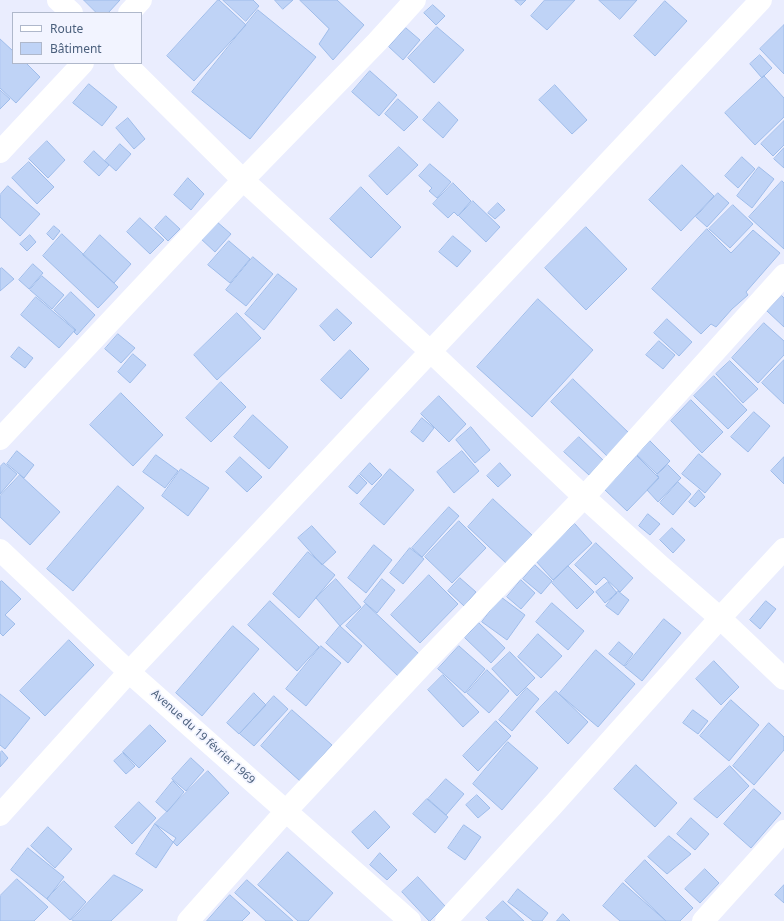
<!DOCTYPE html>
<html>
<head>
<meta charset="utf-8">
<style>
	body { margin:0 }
	#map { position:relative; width:784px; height:921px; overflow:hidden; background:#eaedfe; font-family:"Noto Sans",sans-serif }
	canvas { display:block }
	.legend { position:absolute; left:12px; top:12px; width:130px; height:52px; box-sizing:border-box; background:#f2f4ff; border:1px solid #afb8cb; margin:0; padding:5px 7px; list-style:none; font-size:12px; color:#4a5f7c }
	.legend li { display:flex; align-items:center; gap:8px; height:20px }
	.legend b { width:20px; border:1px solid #afb8cb }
</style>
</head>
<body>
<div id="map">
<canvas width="784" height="921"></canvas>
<ul class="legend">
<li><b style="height:5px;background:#fff"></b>Route</li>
<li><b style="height:11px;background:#bfd3f6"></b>Bâtiment</li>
</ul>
</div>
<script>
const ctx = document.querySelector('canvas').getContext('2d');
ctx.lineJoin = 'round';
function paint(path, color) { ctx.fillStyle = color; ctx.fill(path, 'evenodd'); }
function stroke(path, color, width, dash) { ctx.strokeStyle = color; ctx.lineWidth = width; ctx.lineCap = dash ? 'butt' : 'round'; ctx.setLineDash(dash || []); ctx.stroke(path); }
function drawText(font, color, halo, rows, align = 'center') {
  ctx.font = font + ' "Noto Sans",sans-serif'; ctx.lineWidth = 3.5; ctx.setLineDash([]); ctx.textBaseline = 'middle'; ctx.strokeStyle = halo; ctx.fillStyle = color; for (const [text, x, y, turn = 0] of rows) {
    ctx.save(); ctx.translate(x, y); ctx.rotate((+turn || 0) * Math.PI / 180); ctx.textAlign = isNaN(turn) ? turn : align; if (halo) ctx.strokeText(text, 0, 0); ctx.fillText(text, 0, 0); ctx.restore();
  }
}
const building = new Path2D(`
	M84,0H120L108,13H97Z
	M218,0H219L246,25L194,81L167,56Z
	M223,0H253L259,6L246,21Z
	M275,0H293L283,9Z
	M300,0H337L364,25L333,60L319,44L329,29Z
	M515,0H526L521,5Z
	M545,0H575L547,30L531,16Z
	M599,0H637L620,19Z
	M665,1L687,21L655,56L634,36Z
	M433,5L445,16L436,25L424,13Z
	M258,10L316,57L250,139L192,92Z
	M784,25V74L760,49Z
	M437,27L464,50L434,83L408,58Z
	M406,28L420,40L403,60L389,47Z
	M0,39L13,51V63H26L40,77L16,103L0,88Z
	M760,55L772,68L762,78L750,64Z
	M370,71L397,95L379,116L352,92Z
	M764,76L784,98V117L755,145L725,113Z
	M89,84L117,107L102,126L73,103Z
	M555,85L587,120L572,134L539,100Z
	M0,90L10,99L0,109Z
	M398,99L418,117L404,131L385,114Z
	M439,102L458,120L443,138L423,120Z
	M128,118L145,139L134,149L116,128Z
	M784,121V145L773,156L761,144Z
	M47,141L65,160L48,178L29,159Z
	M120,144L131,154L116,171L105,161Z
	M399,147L418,165L387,195L369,176Z
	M784,148V168L774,159Z
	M94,151L109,165L99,176L84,162Z
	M742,157L755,169L738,188L725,176Z
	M29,162L54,187L37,204L12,178Z
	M430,164L451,182L437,198L429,191L432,188L419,176Z
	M682,165L714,196L681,231L649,200Z
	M759,167L774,179L752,208L737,196Z
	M188,178L204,194L191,210L174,195Z
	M782,181L784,183V249L749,217Z
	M453,183L471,201L458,216L454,212L448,218L433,204Z
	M8,186L40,214L20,236L0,217V195Z
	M361,187L401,227L371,258L330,219Z
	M718,193L729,203L707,227L696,217Z
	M473,201L500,227L486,242L459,216Z
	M498,203L505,210L495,219L488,213Z
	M733,205L753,224L730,248L709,229Z
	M166,216L180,229L168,241L155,228Z
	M140,218L164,240L150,254L127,232Z
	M216,221L231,234L215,252L200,238Z
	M54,226L60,231L53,240L47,234Z
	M586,227L627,269L586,310L545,268Z
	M707,229L731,253L753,230L780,253L746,292L748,295L732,309L716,327L711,324L701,334L652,289Z
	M62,234L118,287L98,308L43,256Z
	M30,235L36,242L27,251L20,244Z
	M100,235L131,264L114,283L83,255Z
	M453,236L471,251L457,267L439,252Z
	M229,241L250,259L230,283L208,265Z
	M253,257L273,274L246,306L226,290Z
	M33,264L43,273L29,289L19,280Z
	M2,268L14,279L0,291V269Z
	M278,274L297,289L264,330L245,314Z
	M42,276L64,295L52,309L30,290Z
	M71,292L95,315L77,335L74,332L76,330L54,310Z
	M782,296L784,298V327L767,311Z
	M36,297L75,330L59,348L21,315Z
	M538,299L593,350L532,417L477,367Z
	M337,309L352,323L334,341L320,326Z
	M237,313L261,338L217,380L194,355Z
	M667,319L692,342L679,356L654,333Z
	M764,323L784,341V355L758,383L732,358Z
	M118,334L135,348L121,363L105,349Z
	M659,341L675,355L663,369L646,355Z
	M19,347L33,358L25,368L11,357Z
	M350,350L369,369L341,399L321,380Z
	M133,354L146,365L130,383L118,372Z
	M784,360V404L762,383Z
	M730,361L758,389L743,403L716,374Z
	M714,376L747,410L728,429L694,396Z
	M573,379L630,434L608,457L551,402Z
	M221,382L246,407L211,442L186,418Z
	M121,393L163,435L133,466L90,425Z
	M439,396L466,424L449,442L421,414Z
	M691,400L723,432L702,453L671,421Z
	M754,412L770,426L748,452L731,437Z
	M253,415L288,447L269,469L234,437Z
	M422,418L434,428L423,442L411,432Z
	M471,427L490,450L475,463L456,440Z
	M579,437L603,460L589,475L564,452Z
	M650,441L670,461L657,474L637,455Z
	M17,451L34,465L24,478L7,464Z
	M462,451L479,471L454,493L437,472Z
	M699,454L721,474L705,493L682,474Z
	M156,455L178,471L165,488L143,472Z
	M637,456L659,478L627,511L605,490Z
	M240,457L262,477L247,492L226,472Z
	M784,457V484L771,471Z
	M4,463L17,474L0,494V467Z
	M370,463L382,475L372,485L360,474Z
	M500,463L511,475L498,487L487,476Z
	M668,465L681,478L658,502L647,490L659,477L657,475Z
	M181,469L209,488L188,516L162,496Z
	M390,469L414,490L384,525L360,504Z
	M20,475L60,512L30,545L0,517V496Z
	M359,475L367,483L357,494L349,487Z
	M678,482L691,494L673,515L660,503Z
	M118,486L144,508L73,591L47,569Z
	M699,490L705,497L695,507L689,502Z
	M493,499L532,535L506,563L468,527Z
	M449,507L459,516L422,557L412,548Z
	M648,514L660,524L650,535L639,526Z
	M459,521L486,548L452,583L425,557Z
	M575,524L592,543L553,580L535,560Z
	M312,526L336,552L322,565L298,538Z
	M672,528L685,540L673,553L660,540Z
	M596,543L633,578L620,592L604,577L596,585L575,565Z
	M374,545L392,560L366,593L348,578Z
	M410,548L424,559L403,584L390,573Z
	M308,552L335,575L299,618L273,594Z
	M535,565L552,581L541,594L523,579Z
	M568,566L594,592L577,609L552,583Z
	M429,575L458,604L420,643L391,615Z
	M460,578L476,592L464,606L448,591Z
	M336,579L361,607L340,626L316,598Z
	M382,579L395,590L377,613L364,602Z
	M521,580L535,593L521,609L507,597Z
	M2,581L21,599L5,615L15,624L3,636L0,633V582Z
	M608,582L617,593L605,603L596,592Z
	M618,591L629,600L618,615L606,606Z
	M501,597L525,615L507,640L482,622Z
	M270,601L319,647L297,671L248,625Z
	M766,601L776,609L760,629L750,620Z
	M552,603L584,631L568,650L536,622Z
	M366,604L419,654L398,676L346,626Z
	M664,619L681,633L642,681L625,667Z
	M479,623L505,648L491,663L465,638Z
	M233,626L259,649L202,716L176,693Z
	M340,626L362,646L348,663L326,643Z
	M538,634L562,656L541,678L518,657Z
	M69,640L94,665L45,716L20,691Z
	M619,642L633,654L624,666L609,654Z
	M321,646L341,663L306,706L286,689Z
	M459,646L485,669L465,693L438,669Z
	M596,650L635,684L598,727L559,694Z
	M510,652L535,678L517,696L492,669Z
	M714,661L739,687L721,705L696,679Z
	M487,670L509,691L489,713L467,693Z
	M443,675L479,712L463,727L428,690Z
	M527,688L539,699L512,731L499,720Z
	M556,691L588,722L568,744L536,712Z
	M254,693L266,705L239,734L227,723Z
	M0,694L30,718L5,749L0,745Z
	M274,696L288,709L254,746L240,734Z
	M731,700L759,725L729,761L700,736Z
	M292,710L332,745L300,781L261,746Z
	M693,710L708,721L698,734L683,723Z
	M496,721L511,736L478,771L463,756Z
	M769,723L784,737V750L754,785L733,766Z
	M150,725L166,741L139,768L123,752Z
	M508,742L538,768L502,810L473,784Z
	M2,751L8,758L0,767V753Z
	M123,753L135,766L126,774L114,761Z
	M191,758L204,770L186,791L172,779Z
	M636,765L677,803L655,827L614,789Z
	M730,766L749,786L717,818L694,799Z
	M208,771L229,793L177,846L155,824Z
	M446,779L464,794L446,815L428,799Z
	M173,781L184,792L167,812L156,802Z
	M754,789L781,813L751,848L724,824Z
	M477,795L490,808L478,818L466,805Z
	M427,799L448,817L435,833L413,814Z
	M139,802L156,818L132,844L115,827Z
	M375,811L390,827L368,849L352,832Z
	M691,818L709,834L695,850L677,834Z
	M155,824L176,838L156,868L136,854Z
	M464,825L481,837L465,860L448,848Z
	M48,827L72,849L55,868L31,846Z
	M669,836L691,854L667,874L648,857Z
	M28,848L64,877L47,899L11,870Z
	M288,852L333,893L308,921H298L258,885Z
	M380,853L397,870L387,880L370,865Z
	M645,860L693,908L680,921H666L625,881Z
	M705,869L719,883L700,903L685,889Z
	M114,875L143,890L111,921H74L72,920Z
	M418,877L445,906L430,921H429L402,892Z
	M17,879L48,907L34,921H0V896Z
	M247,880L293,921H266L235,893Z
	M64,881L86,902L70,920L47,899Z
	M623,883L666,921H620L603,906Z
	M784,885V903L775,895Z
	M518,889L548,913L542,921H533L508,902Z
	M230,895L250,913L242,921H207Z
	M503,901L524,921H489L486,918Z
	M563,914L570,921H557Z`);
paint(building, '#bfd3f6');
stroke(building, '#9ebcea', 1);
stroke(new Path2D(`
	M58,0L72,13
	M129,13L141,0
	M125,63L243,180L431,352L584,497L658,564L720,618L784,679
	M0,152L83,63
	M0,439L243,180L377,42L415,0
	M0,550L129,672L410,921
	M0,815L129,672L761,0
	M188,921L286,811L427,660L584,497L784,275
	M446,921L553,805L720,618L784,549
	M703,921L784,831`), '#fff', 22);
drawText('11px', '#4a5f7c', '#f2f4ff', [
	["Avenue du 19 février 1969",203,737,42]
]);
</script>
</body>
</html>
